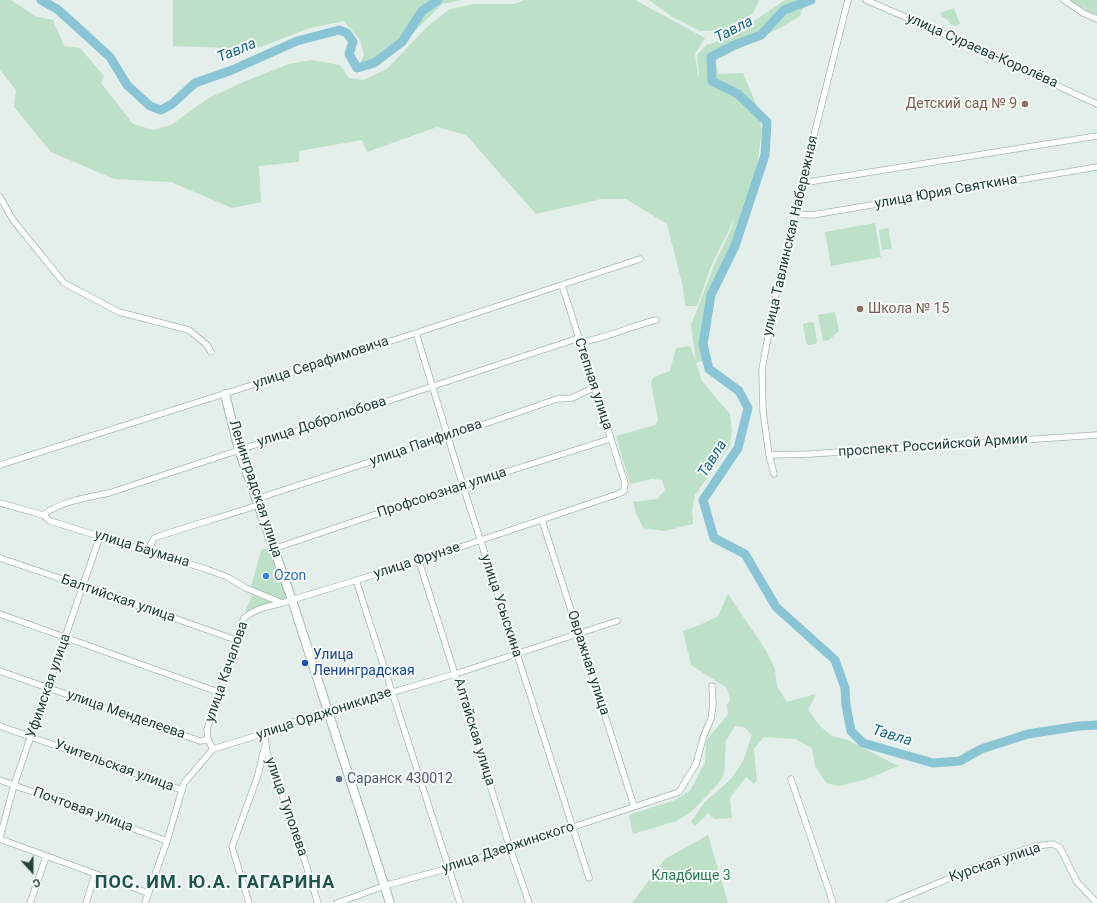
<!DOCTYPE html>
<html>
<head>
<meta charset="utf-8">
<style>
	body { margin:0 }
	#map { position:relative; width:1097px; height:903px; overflow:hidden; background:#e4eeea; font-family:Roboto,sans-serif }
	canvas { display:block }
	.north { position:absolute; left:12px; top:851px; width:40px; height:40px; -webkit-text-stroke:3px #f5faf8; paint-order:stroke; rotate:159deg; font-size:11px; font-weight:700; line-height:16px; text-align:center; color:#22413b }
	.north::after { content:''; display:block; margin:auto; width:14px; height:18px; background:#22413b; clip-path:polygon(50% 0,100% 100%,50% 72%,0 100%) }
</style>
</head>
<body>
<div id="map">
<canvas width="1097" height="903"></canvas>
<div class="north">С</div>
</div>
<script>
const ctx = document.querySelector('canvas').getContext('2d');
ctx.lineJoin = 'round';
function paint(path, color) { ctx.fillStyle = color; ctx.fill(path, 'evenodd'); }
function stroke(path, color, width, dash) { ctx.strokeStyle = color; ctx.lineWidth = width; ctx.lineCap = dash ? 'butt' : 'round'; ctx.setLineDash(dash || []); ctx.stroke(path); }
function drawText(font, color, halo, rows, align = 'center') {
  ctx.font = font + ' Roboto,sans-serif'; ctx.lineWidth = 4; ctx.setLineDash([]); ctx.textBaseline = 'middle'; ctx.strokeStyle = halo; ctx.fillStyle = color; for (const [text, x, y, turn = 0] of rows) {
    ctx.save(); ctx.translate(x, y); ctx.rotate((+turn || 0) * Math.PI / 180); ctx.textAlign = isNaN(turn) ? turn : align; if (halo) ctx.strokeText(text, 0, 0); ctx.fillText(text, 0, 0); ctx.restore();
  }
}
paint(new Path2D(`
	M0,0H11L35,16L53,20L64,46L80,48L104,76L101,83L133,124L153,130L171,125L207,99L241,83L289,64L311,60L340,65L349,78L363,80L387,69L428,26L450,9L474,4H514L524,0H635L705,38L695,54L698,75L699,76L697,55L706,45L737,35L754,21L785,0H806L800,16L780,28L716,60L718,74L743,73L756,104L762,130L757,166L747,222L713,300L702,322L710,358L696,363L702,381L730,414L732,430L730,446L695,495L692,510L693,524L664,531L643,528L636,513L633,502L657,499L665,490L662,480L652,479L630,484L616,436L655,425L658,421L651,382L654,377L670,371L676,348L690,346L696,361L691,325L713,268L732,227L734,217L731,226L711,266L697,306H685L683,287L667,224L626,199H601L536,214L466,135L437,127L367,152L362,140L299,151V162L259,166L261,202L232,208L171,182L114,179L51,152L14,107L16,90L0,70Z
	M173,0H462L442,4L386,60L370,69L360,65L364,54L360,40L344,21L310,28L255,49L173,46Z
	M649,0H759L754,12L729,30L700,31L671,16Z
	M1069,0H1097V16L1093,14Z
	M954,8L960,24L955,26L950,24L948,20L942,17L940,13Z
	M875,223L881,257L831,266L825,232Z
	M888,228L892,248L882,250L879,230Z
	M835,312L839,331L829,340L823,341L818,315Z
	M811,322L814,323L817,341L815,344L808,345L806,343L803,324Z
	M269,548L286,595L285,599L279,600L253,590L251,587L261,551L263,549Z
	M728,594L767,652L775,669L777,687L787,702L816,694L808,710L820,726L832,736L848,740L898,766L867,779L839,786L826,783L815,766L812,748L795,739L764,737L754,749L757,781L754,784L746,777L730,798L732,818L714,819L708,813L695,826L691,822L704,803L732,778L743,761L752,735L744,727L735,726L726,741L724,774L719,783L691,812L676,821L633,834L629,815L675,800L690,791L705,763L706,741L728,714L727,705L730,700L727,688L691,665L683,631L700,625L718,616Z
	M252,595L274,603L245,612Z
	M708,835L728,903H632L665,859Z`), '#bce0c8');
stroke(new Path2D(`
	M41,0L57,9L65,16L110,57L127,85L150,106L161,110L172,104L195,83L232,70L297,41L339,30L347,33L353,42L349,54L357,68L374,63L402,42L422,11L438,0
	M811,0L784,10L761,35L732,46L711,57L712,81L738,94L767,122L765,155L735,246L711,295L703,344L709,369L739,391L748,408L738,448L703,500L714,538L745,554L776,607L835,660L845,688L846,705L851,731L863,743L933,763L960,761L981,749L1028,734L1079,726L1097,725`), '#8ac5d6', 9);
const street = new Path2D(`
	M866,0L965,43L1097,104
	M1064,0L1083,13L1097,19
	M802,183L1097,136
	M0,197L13,220L64,283L119,312L189,330L207,345L211,352
	M795,214L812,215L1097,167
	M416,333L463,486L589,878
	M580,342C605,339 631,326 656,320
	M769,455L810,454L1097,435
	M0,465L416,333L640,259
	M774,474L769,455L763,411L762,370L765,353L778,284L800,191L848,0
	M256,499L447,437L557,399L572,398L595,387
	M0,503L43,515L50,521L206,569L227,577L246,588L282,603
	M43,515C59,502 89,497 109,493L579,338
	M542,520L634,806
	M273,549L421,499L610,439
	M148,550L154,538C188,526 223,517 258,505
	M0,558L83,586L236,640
	M419,561L510,848L529,903
	M356,580L460,903
	M0,614L218,692
	M0,671L200,741L208,740
	M0,726L182,790
	M265,733C265,761 279,786 289,812C300,842 308,873 318,903
	M213,749L265,733L277,727L328,711L455,674L617,621
	M791,779L833,903
	M0,780L167,841
	M0,837L14,785L100,536
	M0,839L148,893
	M30,903L46,857
	M86,903L95,874
	M145,903L167,841L184,783L213,749L208,740L207,729L244,618C256,608 267,607 282,603L419,561L618,494L624,491L625,483L562,285
	M249,903L232,847L257,778L265,746
	M337,903L384,886L449,868L679,792L696,764L704,735L711,719L713,705L712,686
	M890,903L984,864L1035,846L1053,844L1060,848L1077,882L1097,903`);
const secondary = new Path2D(`
	M225,394L239,450L292,600L390,903`);
stroke(street, '#a6b7b2', 7);
stroke(secondary, '#a2bbb3', 10);
stroke(street, '#fff', 5.5);
stroke(secondary, '#fff', 8);
for (const [x, y, r, color] of [
	[1025,104,4,"#8d6e63"],
	[860,309,4,"#8d6e63"],
	[266,576,4,"#3f7fe0"],
	[305,663,4,"#1a4fb4"],
	[339,779,4,"#5c6f8a"]
]) { const dot = new Path2D(); dot.arc(x, y, r, 0, 2 * Math.PI); ctx.fillStyle = color; ctx.fill(dot); stroke(dot, '#f5faf8', 1.5); }
drawText('14px', '#22413b', '#f5faf8', [
	["улица Сураева-Королёва",982,51,24],
	["улица Юрия Святкина",946,192,-10],
	["улица Тавлинская Набережная",791,236,-77],
	["улица Серафимовича",321,363,-18],
	["Степная улица",593,384,72],
	["улица Добролюбова",322,422,-18],
	["улица Панфилова",426,443,-19],
	["проспект Российской Армии",933,446,-4],
	["Ленинградская улица",255,489,72],
	["Профсоюзная улица",442,493,-18],
	["улица Баумана",142,549,17],
	["улица Фрунзе",417,561,-18],
	["Балтийская улица",118,599,19],
	["улица Усыскина",501,606,72],
	["Овражная улица",588,663,72],
	["улица Качалова",227,672,-71],
	["Уфимская улица",49,686,-71],
	["улица Орджоникидзе",324,714,-18],
	["улица Менделеева",126,715,19],
	["Алтайская улица",474,732,73],
	["Учительская улица",114,766,20],
	["улица Туполева",286,807,71],
	["Почтовая улица",83,810,20],
	["улица Дзержинского",508,848,-18],
	["Курская улица",995,863,-19]
]);
drawText('14px', '#785e54', '#f5faf8', [
	["Детский сад № 9",1017,104],
	["Школа № 15",868,309,"left"]
], 'right');
drawText('14px', '#366cbe', '#f5faf8', [
	["Ozon",274,576]
], 'left');
drawText('14px', '#164399', '#f5faf8', [
	["Улица",313,655],
	["Ленинградская",313,671]
], 'left');
drawText('14px', '#4e5e75', '#f5faf8', [
	["Саранск 430012",347,779]
], 'left');
drawText('14px', '#2a7b4f', '#f5faf8', [
	["Кладбище 3",691,876]
]);
drawText('italic 15px', '#186881', '#f5faf8', [
	["Тавла",734,30,-27],
	["Тавла",237,51,-23],
	["Тавла",713,459,-58],
	["Тавла",892,736,17]
]);
ctx.letterSpacing = '1px';
drawText('bold 18px', '#1c554b', '#f5faf8', [
	["ПОС. ИМ. Ю.А. ГАГАРИНА",215,883]
]);
ctx.letterSpacing = '0px';
</script>
</body>
</html>
